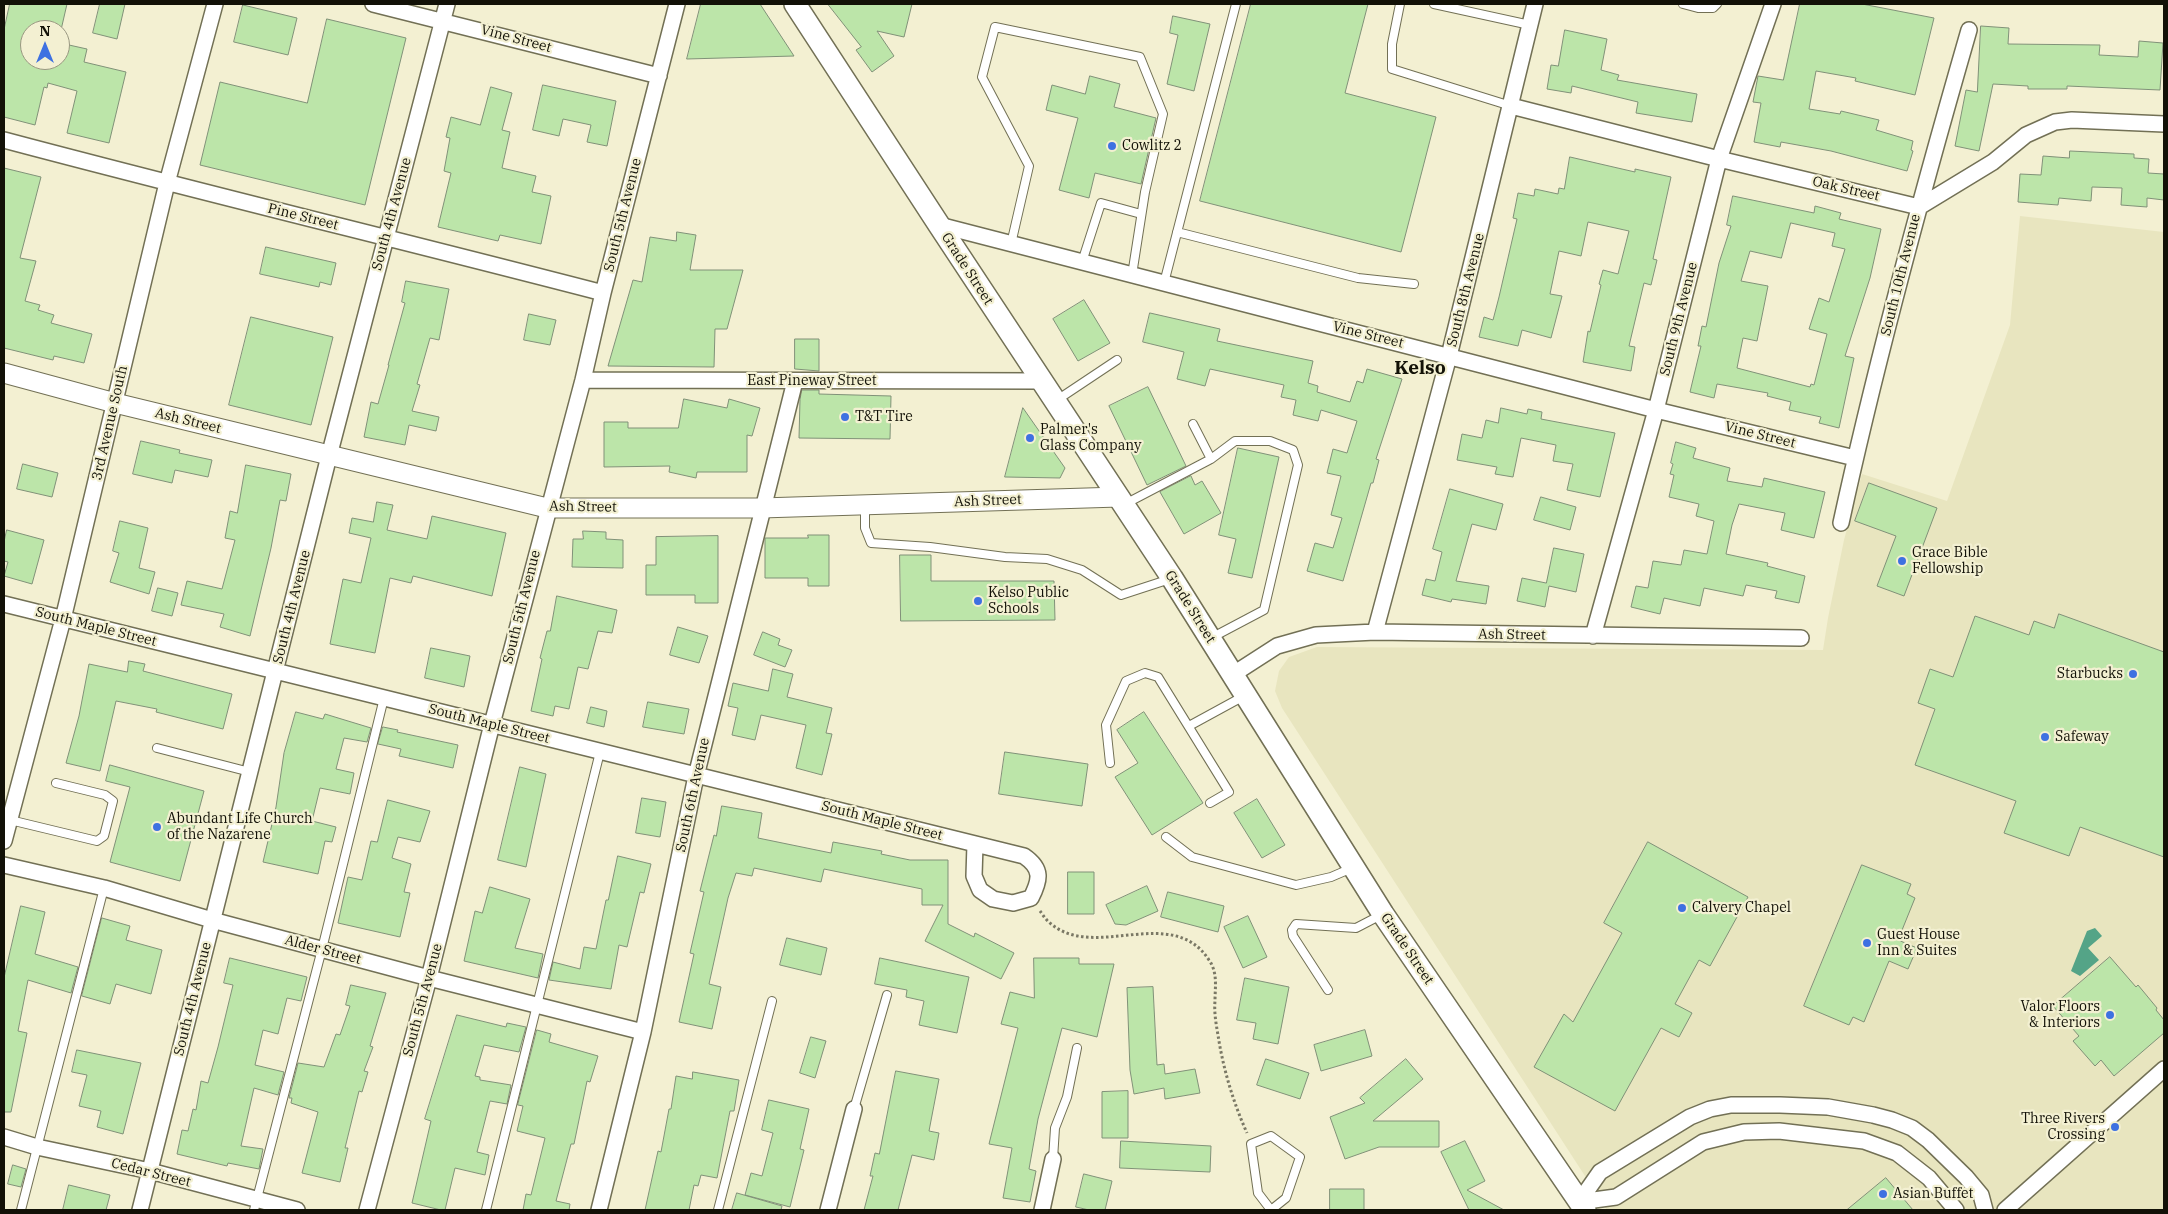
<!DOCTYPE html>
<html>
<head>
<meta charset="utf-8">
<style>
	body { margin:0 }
	#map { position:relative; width:2168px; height:1214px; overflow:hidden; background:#f3f0d2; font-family:"IBM Plex Serif",serif }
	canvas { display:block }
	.frame { position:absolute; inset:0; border:5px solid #121107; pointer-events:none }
	.north { position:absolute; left:20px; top:20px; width:50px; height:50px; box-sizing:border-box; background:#f3f0d2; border:1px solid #999781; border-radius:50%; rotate:0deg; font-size:14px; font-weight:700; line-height:20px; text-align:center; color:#121107 }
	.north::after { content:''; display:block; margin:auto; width:18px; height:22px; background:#3e71e1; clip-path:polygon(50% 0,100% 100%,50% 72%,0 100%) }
</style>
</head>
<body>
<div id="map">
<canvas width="2168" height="1214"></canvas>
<div class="frame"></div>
<div class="north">N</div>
</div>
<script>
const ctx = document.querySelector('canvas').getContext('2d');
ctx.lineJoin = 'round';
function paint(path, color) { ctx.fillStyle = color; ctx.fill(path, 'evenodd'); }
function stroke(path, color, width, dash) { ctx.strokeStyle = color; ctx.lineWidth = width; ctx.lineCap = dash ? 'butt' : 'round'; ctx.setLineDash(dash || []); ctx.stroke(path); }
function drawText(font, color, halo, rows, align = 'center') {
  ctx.font = font + ' "IBM Plex Serif",serif'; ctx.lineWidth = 4.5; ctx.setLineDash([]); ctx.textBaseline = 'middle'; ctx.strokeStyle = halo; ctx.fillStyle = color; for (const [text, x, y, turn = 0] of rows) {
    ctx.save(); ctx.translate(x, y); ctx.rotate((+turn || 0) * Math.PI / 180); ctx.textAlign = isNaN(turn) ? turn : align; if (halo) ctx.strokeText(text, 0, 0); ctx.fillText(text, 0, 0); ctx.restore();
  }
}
paint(new Path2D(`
	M2020,216L2164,232V1210H1607L1282,708L1275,691L1279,671L1289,657L1317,647L1823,650L1828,618L1844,540L1862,474L1947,501L2010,325Z`), '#e8e5bf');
paint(new Path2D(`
	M2095,928L2102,936L2088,948L2099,960L2080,976L2071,971L2087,931Z`), '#54a487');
const building = new Path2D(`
	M10,4H67L61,30H30V60H60V43L87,49L84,62L126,72L109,143L67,133L77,91L48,83L47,88L44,87L35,125L4,117V30Z
	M100,4H125L117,39L93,33Z
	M701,4H760L794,56L687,59Z
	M828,4H912L904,37L877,31L894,56L872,72L856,50L861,47Z
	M1251,4H1368L1345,93L1436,117L1401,252L1200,201Z
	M1800,4H1862L1934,18L1915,95L1855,81L1856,78L1816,71L1809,109L1840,114L1841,111L1879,120L1876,130L1913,141L1911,150L1913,151L1907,171L1831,151L1781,142L1780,147L1754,142L1761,103L1753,102L1758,76L1783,80Z
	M243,5L297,18L288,55L234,42Z
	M1173,16L1210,24L1194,91L1167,84L1178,35L1170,33Z
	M327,19L406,38L365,205L200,165L220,82L307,103Z
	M1981,26L2009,28L2008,44L2100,45L2099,55L2138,57L2139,41L2163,43L2160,90L2067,86V89H2028V86L1993,84L1979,151L1955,146L1966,90L1977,92Z
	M1565,30L1607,39L1601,70L1619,75L1617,80L1697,94L1692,122L1636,113L1638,102L1572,86L1571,93L1547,89L1551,65L1558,66Z
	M1090,76L1120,84L1114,107L1156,118L1141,184L1095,173L1089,198L1059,190L1078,118L1046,110L1052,85L1085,94Z
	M543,85L616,101L607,146L587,142L591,125L563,119L559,136L533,130Z
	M491,87L512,93L502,130L510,132L502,168L536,176L532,192L551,196L541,244L500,235L498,241L438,227L451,173L444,171L450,138L446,137L451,117L480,125Z
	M2070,151L2134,154V158L2149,159L2148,173L2164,174V200L2147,198V207L2121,205L2122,188L2092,187L2091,201L2059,198L2058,205L2018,202L2020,174L2041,175L2043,156L2069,158Z
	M1570,157L1635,172V169L1671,177L1653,259L1657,260L1651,285L1644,283L1629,346L1635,347L1631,371L1583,362L1588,331L1590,332L1601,285L1599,284L1603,270L1618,274L1629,231L1588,222L1581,256L1559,251L1550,294L1562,296L1551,338L1522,330L1518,346L1479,337L1484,317L1493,320L1499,297L1517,219L1513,218L1518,193L1534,196L1535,189L1558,194L1559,188L1564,189Z
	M4,168L41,177L20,258L36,261L25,301L40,305L38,310L54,315L51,323L92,334L84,363L54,356L53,360L4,348Z
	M1733,196L1814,213L1815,206L1841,213L1839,219L1881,229L1870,278L1845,356L1854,358L1839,428L1819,423L1821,417L1789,410L1791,402L1767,396L1768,393L1717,384L1714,398L1690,392L1701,346H1698L1702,326L1706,327L1719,263L1731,226L1727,225ZM1791,223L1835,233L1832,246L1845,249L1829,302L1819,298L1809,329L1827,334L1814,385L1811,384L1810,387L1737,368L1743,338L1757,341L1768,286L1741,281L1750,251L1781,258Z
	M677,232L696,235L690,270H743L727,329H715L714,367L608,366L633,280L642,282L650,237L676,241Z
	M266,247L336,263L331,285L320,282L319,287L260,274Z
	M406,281L449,289L439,340L430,338L417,384L420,385L412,411L439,417L436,431L409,425L405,445L364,437L371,402L378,404L389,365H388L405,303L402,302Z
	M1084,300L1110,343L1078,361L1053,319Z
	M1150,313L1220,329L1217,341L1313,361L1308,383L1318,386L1317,392L1350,402L1357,381L1363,383L1367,369L1402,379L1376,459L1379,460L1373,483H1371L1343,581L1307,571L1315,543L1333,548L1342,518L1331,515L1341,476L1327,473L1333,449L1347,453L1357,421L1321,410L1318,421L1293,415L1296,400L1281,397L1284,385L1210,369L1205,386L1177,379L1184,352L1143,342Z
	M529,314L556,320L550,345L524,340Z
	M251,317L333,337L311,425L229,405Z
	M795,339H819V371L795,369Z
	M1148,387L1186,466L1147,485L1109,406Z
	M802,390H819V394L891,396L890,439L799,438L800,400Z
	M684,399L727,408L729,399L760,408L752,436L747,435V472H697L696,478L669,472L670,466L604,467V422H628V428H678Z
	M1023,408L1065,468L1060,478L1005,477Z
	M1501,408L1527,414L1528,409L1542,412L1541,419L1615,433L1600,497L1567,490L1573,464L1553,461L1556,445L1521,438L1513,477L1495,474L1497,467L1457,460L1462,434L1482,438L1486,420L1498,423Z
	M141,441L180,450L179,453L212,460L208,477L175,470L172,483L133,474Z
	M1676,442L1696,448L1693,458L1730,468L1727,481L1762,487L1764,478L1825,492L1814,538L1781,530L1785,513L1739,504L1732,525L1726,554L1768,563L1767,566L1805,576L1799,603L1775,598L1777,591L1746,585L1743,596L1704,588L1700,606L1664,598L1660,614L1631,607L1636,586L1648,588L1653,561L1681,565L1684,550L1707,554L1714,521L1696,516L1699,504L1669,497L1674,475L1670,474L1673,464L1671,463Z
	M1238,448L1279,457L1252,578L1228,573L1236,539L1219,535Z
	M23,464L58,473L52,497L17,489Z
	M246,465L291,474L286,501L280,500L271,548L250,636L220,627L224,614L181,605L187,581L222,589L235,540L225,538L230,511L237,513Z
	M1191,476L1195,485L1202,481L1221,513L1184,534L1160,492Z
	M1869,483L1937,508L1904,596L1877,586L1896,536L1855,521Z
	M1450,489L1503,504L1496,530L1472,524L1456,581L1489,586L1486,604L1452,599L1451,602L1422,595L1426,579L1435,581L1442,552L1433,549Z
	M1541,497L1576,507L1570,530L1534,520Z
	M377,502L393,505L387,530L427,539L432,516L506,533L492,596L413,576L411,583L390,578L375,653L330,644L343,579L361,583L371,538L349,533L352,518L373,522Z
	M120,521L148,528L139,568L155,572L149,594L110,582L119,553L113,551Z
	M7,530L44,540L32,584L4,576L8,562L4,561V542Z
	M583,531L606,532V539L623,540V568L572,567L573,539H583Z
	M808,535H829V586H808V578H765V538H808Z
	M718,536V603H695V595H646V565H656V537Z
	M1554,548L1584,554L1576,592L1549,586L1545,607L1517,601L1522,578L1546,583Z
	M900,555H931V581H1054L1055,620L901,621Z
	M158,588L178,593L172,616L152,611Z
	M557,596L617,610L612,633L598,631L588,669L578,667L569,709L555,706L553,716L531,711L542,659L540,658L547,631H550Z
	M2059,614L2164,652V857L2080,827L2069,856L2004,833L2016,801L1915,765L1935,709L1918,703L1930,669L1953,677L1975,616L2029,635L2034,621L2054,628Z
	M678,627L708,636L699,663L670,655Z
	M763,632L780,639L778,645L792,650L785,667L754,655Z
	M431,648L470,656L464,687L425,678Z
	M129,661L145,664L143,671L232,694L223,729L156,712L157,709L116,701L100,771L66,763L79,716L89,664L127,672Z
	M773,669L793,674L787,697L832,708L826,733L832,734L822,775L796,768L806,725L761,715L755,740L732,735L738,708L728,706L733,683L768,691Z
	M648,702L689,709L684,734L643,727Z
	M591,707L607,711L604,727L587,723Z
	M296,712L323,719L325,714L371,728L367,742L344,738L336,769L354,773L350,794L320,788L312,821L336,827L332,842L325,841L318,874L263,862L276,807L284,753Z
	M1144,712L1203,803L1152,835L1115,777L1138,763L1117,730Z
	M383,727L398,730L397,732L458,745L453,768L399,756L401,749L378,744Z
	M1005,752L1088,764L1082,806L999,794Z
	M110,765L204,791L180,881L110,862L130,787L106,781Z
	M520,767L546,774L526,867L498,860Z
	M642,798L666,802L660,837L636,833Z
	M1257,799L1285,845L1262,858L1234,813Z
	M388,800L430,811L420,842L398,837L392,858L411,864L404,892L410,893L400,937L338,923L348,877L362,880L371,841L377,842Z
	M722,806L762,813L758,838L831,853L833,842L882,851L881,854L910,860H948V924L974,937L975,933L1014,953L1001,979L925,941L943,905H922V889L824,869L821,882L754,868L752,876L736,873L728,898L709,984L721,987L712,1029L679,1022L694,954L690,953L704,892L700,891L714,835L716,836Z
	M1648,842L1748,897L1710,966L1699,960L1675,1004L1692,1013L1679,1037L1661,1028L1615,1111L1534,1067L1564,1014L1573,1022L1622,933L1604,923Z
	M618,856L651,864L644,893L640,892L627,947L619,945L611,989L549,980L553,962L580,969L584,947L596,949L606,900H608Z
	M1862,865L1911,884L1907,894L1915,898L1898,940L1917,948L1908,969L1889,961L1864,1022L1853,1017L1849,1025L1804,1006Z
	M1068,872H1094V914H1068Z
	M1147,886L1158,911L1126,925L1115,924L1106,905Z
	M490,887L530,899L515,948L543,954L538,978L464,961L475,911L482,913Z
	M1168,892L1224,906L1218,932L1161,917Z
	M21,906L45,912L35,954L78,967L71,993L28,980L18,1031L27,1033L11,1112H4V978Z
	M1248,916L1267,957L1243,968L1224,927Z
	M102,918L130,926L126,940L162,950L151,994L116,984L110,1004L82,996Z
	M787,938L827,948L821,975L780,965Z
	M2110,957L2136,987L2138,985L2157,1008L2156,1010L2164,1020V1033L2114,1076L2101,1060L2095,1066L2073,1041L2079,1036L2053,1006Z
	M230,958L307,977L301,1001L287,998L278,1034L263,1030L255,1065L284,1072L278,1095L254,1088L241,1146L263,1149L259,1169L228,1163L227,1166L177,1154L182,1130L188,1131L193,1109L196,1110L201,1081L208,1083L218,1047L233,985L224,983Z
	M880,958L969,977L957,1033L919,1025L924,1001L906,997L907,990L875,984Z
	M1034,958H1079V964H1114L1097,1037L1062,1028L1038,1119L1029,1169L1036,1171L1030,1202L1003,1198L1012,1148L989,1144L1018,1028L1001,1024L1010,992L1034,998Z
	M1245,978L1289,987L1278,1044L1253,1039L1256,1023L1237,1020Z
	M351,985L386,993L370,1046L373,1047L364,1071L368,1072L362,1092L359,1091L345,1148H348L340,1182L302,1173L318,1112L291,1103L292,1098H289L298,1063L324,1067L336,1034L340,1035L350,1006L346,1005Z
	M1153,987L1157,1065L1164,1064L1165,1074L1195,1069L1200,1093L1165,1099L1164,1088L1134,1094L1130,1070L1127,988Z
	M457,1015L506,1027L507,1023L526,1027L519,1052L484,1045L475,1076L480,1077V1080L511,1085L507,1104L490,1101L477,1152L489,1155L485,1175L455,1168L445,1210H441L412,1203L431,1121L425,1119Z
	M537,1030L551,1034L549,1042L598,1056L590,1082L587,1081L574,1144H571L556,1201L570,1204L569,1210H523L526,1194L531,1195L545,1138L517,1131L523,1106L518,1105Z
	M1365,1030L1372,1056L1321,1071L1314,1045Z
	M811,1037L826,1041L815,1078L800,1073Z
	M77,1050L141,1063L123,1134L97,1127L101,1111L79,1106L87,1075L72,1072Z
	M1266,1059L1309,1073L1300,1099L1257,1085Z
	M1406,1059L1423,1079L1373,1121H1439V1147H1379L1345,1159L1330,1117L1365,1103L1360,1098Z
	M896,1071L939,1079L929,1131L939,1133L934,1160L912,1155L898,1210H864L873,1176H870L875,1153L879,1154Z
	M693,1072L739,1080L734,1111H730L717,1178L701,1175L698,1186L694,1185L689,1210H645L658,1151L661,1152L669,1109H671L676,1076L692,1079Z
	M1128,1091V1138H1102V1092Z
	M769,1100L809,1109L800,1149L804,1150L790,1207L745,1195L751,1173L762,1176L773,1133L762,1130Z
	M1121,1141L1211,1146L1210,1172L1120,1168Z
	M1465,1141L1485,1181L1467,1190L1504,1210H1469L1441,1152Z
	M13,1165L26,1169L21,1187L8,1184Z
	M1084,1174L1112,1181L1105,1210H1089L1076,1207Z
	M1886,1178L1913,1210H1847Z
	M69,1185L110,1195L106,1210H63Z
	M1330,1189H1364V1210H1330Z
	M737,1193L782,1206L781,1210H732Z`);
paint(building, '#bce5a9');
stroke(building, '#809178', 1);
const service = new Path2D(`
	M1400,4L1392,44V69L1511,106
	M1434,4L1530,25
	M1683,4L1698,8H1713L1717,4
	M1177,232L1358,278L1414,284
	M1011,244L1029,166L982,77L995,27L1140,57L1163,114L1145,192L1132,275
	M1082,262L1101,203L1141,214
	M1164,283L1236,4
	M1057,400L1117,360
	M1211,459L1235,441H1270L1293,450L1298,465L1264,610L1211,638
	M1125,504L1211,459L1193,424
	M865,505V528L871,543L930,547L1005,557L1047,559L1082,570L1121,595L1170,579
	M1189,726L1244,696
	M157,748L250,772
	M1110,763L1106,725L1126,681L1145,673L1158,677L1229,792L1210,803
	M10,820L97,841L104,836L113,801L105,795L56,783
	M1166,837L1192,857L1296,885L1331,877L1352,868
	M1328,990L1293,936L1292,930L1296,924L1356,928L1381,915
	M854,1109L887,995
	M1271,1136L1300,1157L1286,1198L1271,1210L1258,1193L1251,1144Z
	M1053,1159L1055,1128L1067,1097L1077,1048
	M21,1210L104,888
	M254,1210L322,949L384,698
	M486,1210L600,752
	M718,1210L772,1001`);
const minor = new Path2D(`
	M373,4L659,76
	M1511,106L1719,159L1919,207L1993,162L2026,135L2055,122L2072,120L2164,124
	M4,140C203,193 403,241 603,293
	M939,225L1656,410L1855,458
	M583,380L1042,381
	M1841,523C1877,357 1922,193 1969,30
	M4,604L1024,856C1043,869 1040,880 1031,898L1013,903L993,899L980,890L974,876L975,844
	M1375,632L1449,356L1535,4
	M1593,636L1656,410L1719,159L1773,4
	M1232,675L1277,646L1316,635L1375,632L1801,638
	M4,841L63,619L167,183L215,4
	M4,865L104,888L212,920L429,978L643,1032
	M4,1137L37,1147L150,1171L297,1210
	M1579,1202L1600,1172L1690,1117L1710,1109L1731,1105H1780L1828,1107L1873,1115L1892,1120L1912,1128L1928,1140L1966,1177L1981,1195L1985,1210
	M1579,1202L1616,1197L1703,1142L1744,1132L1779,1131L1864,1141L1897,1153L1929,1178L1956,1210
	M140,1210L329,456L447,4
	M367,1210L429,978L492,724L583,380L603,293L677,4
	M599,1210L643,1032L696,776L795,381
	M828,1210L854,1109
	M1042,1210L1053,1159
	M2005,1210L2164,1069`);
const tertiary = new Path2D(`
	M4,373L115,403L547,508H761L1119,497`);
const secondary = new Path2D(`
	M795,4L939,225L1172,578L1383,914L1585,1210`);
stroke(service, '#727055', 10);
stroke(minor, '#727055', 18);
stroke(tertiary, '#727055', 21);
stroke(secondary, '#727055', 24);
stroke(new Path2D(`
	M1040,911C1043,915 1046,920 1050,923C1094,962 1172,903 1209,960C1218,973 1215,987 1215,1001C1214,1012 1216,1024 1218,1035C1223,1068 1233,1102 1247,1133`), '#7a7865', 3, [2.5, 2.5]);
stroke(service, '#fff', 8);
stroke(minor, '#fff', 15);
stroke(tertiary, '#fff', 19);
stroke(secondary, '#fff', 21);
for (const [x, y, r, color] of [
	[1112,146,5,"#3e71e1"],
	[845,417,5,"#3e71e1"],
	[1030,438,5,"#3e71e1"],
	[1902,561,5,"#3e71e1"],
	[978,601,5,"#3e71e1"],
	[2133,674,5,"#3e71e1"],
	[2045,737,5,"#3e71e1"],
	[157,827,5,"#3e71e1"],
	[1682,908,5,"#3e71e1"],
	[1867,943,5,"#3e71e1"],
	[2110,1015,5,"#3e71e1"],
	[2115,1127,5,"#3e71e1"],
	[1883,1194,5,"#3e71e1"]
]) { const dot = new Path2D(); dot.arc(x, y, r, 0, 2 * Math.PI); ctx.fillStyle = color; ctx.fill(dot); stroke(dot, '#f3f0d2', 2); }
drawText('14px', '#121107', '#f3f0d2', [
	["Vine Street",516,39,15],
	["Oak Street",1846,189,13],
	["South 4th Avenue",392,214,-75],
	["South 5th Avenue",623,215,-76],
	["Pine Street",303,217,14],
	["Grade Street",967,269,57],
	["South 10th Avenue",1901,275,-76],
	["South 8th Avenue",1466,290,-76],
	["South 9th Avenue",1679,319,-76],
	["Vine Street",1368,335,14],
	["East Pineway Street",812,381],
	["Ash Street",188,421,14],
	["3rd Avenue South",110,423,-77],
	["Vine Street",1760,435,14],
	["Ash Street",988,501,-2],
	["Ash Street",583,507,1],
	["South 4th Avenue",292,607,-76],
	["South 5th Avenue",522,607,-76],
	["Grade Street",1190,607,58],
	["South Maple Street",96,627,14],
	["Ash Street",1512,635,1],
	["South Maple Street",489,724,14],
	["South 6th Avenue",693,795,-78],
	["South Maple Street",882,821,14],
	["Grade Street",1407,949,56],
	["Alder Street",323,950,15],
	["South 4th Avenue",193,999,-76],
	["South 5th Avenue",423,1000,-75],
	["Cedar Street",151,1173,14]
]);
drawText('14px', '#121107', '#f3f0d2', [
	["Cowlitz 2",1122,146],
	["T&T Tire",855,417],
	["Palmer's",1040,430],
	["Glass Company",1040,446],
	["Grace Bible",1912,553],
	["Fellowship",1912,569],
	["Kelso Public",988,593],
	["Schools",988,609],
	["Starbucks",2123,674,"right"],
	["Safeway",2055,737],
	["Abundant Life Church",167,819],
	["of the Nazarene",167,835],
	["Calvery Chapel",1692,908],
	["Guest House",1877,935],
	["Inn & Suites",1877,951],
	["Valor Floors",2100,1007,"right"],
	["& Interiors",2100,1023,"right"],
	["Three Rivers",2105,1119,"right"],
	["Crossing",2105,1135,"right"],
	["Asian Buffet",1893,1194]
], 'left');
drawText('bold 19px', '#121107', '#f3f0d2', [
	["Kelso",1420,369]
]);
</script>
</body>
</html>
